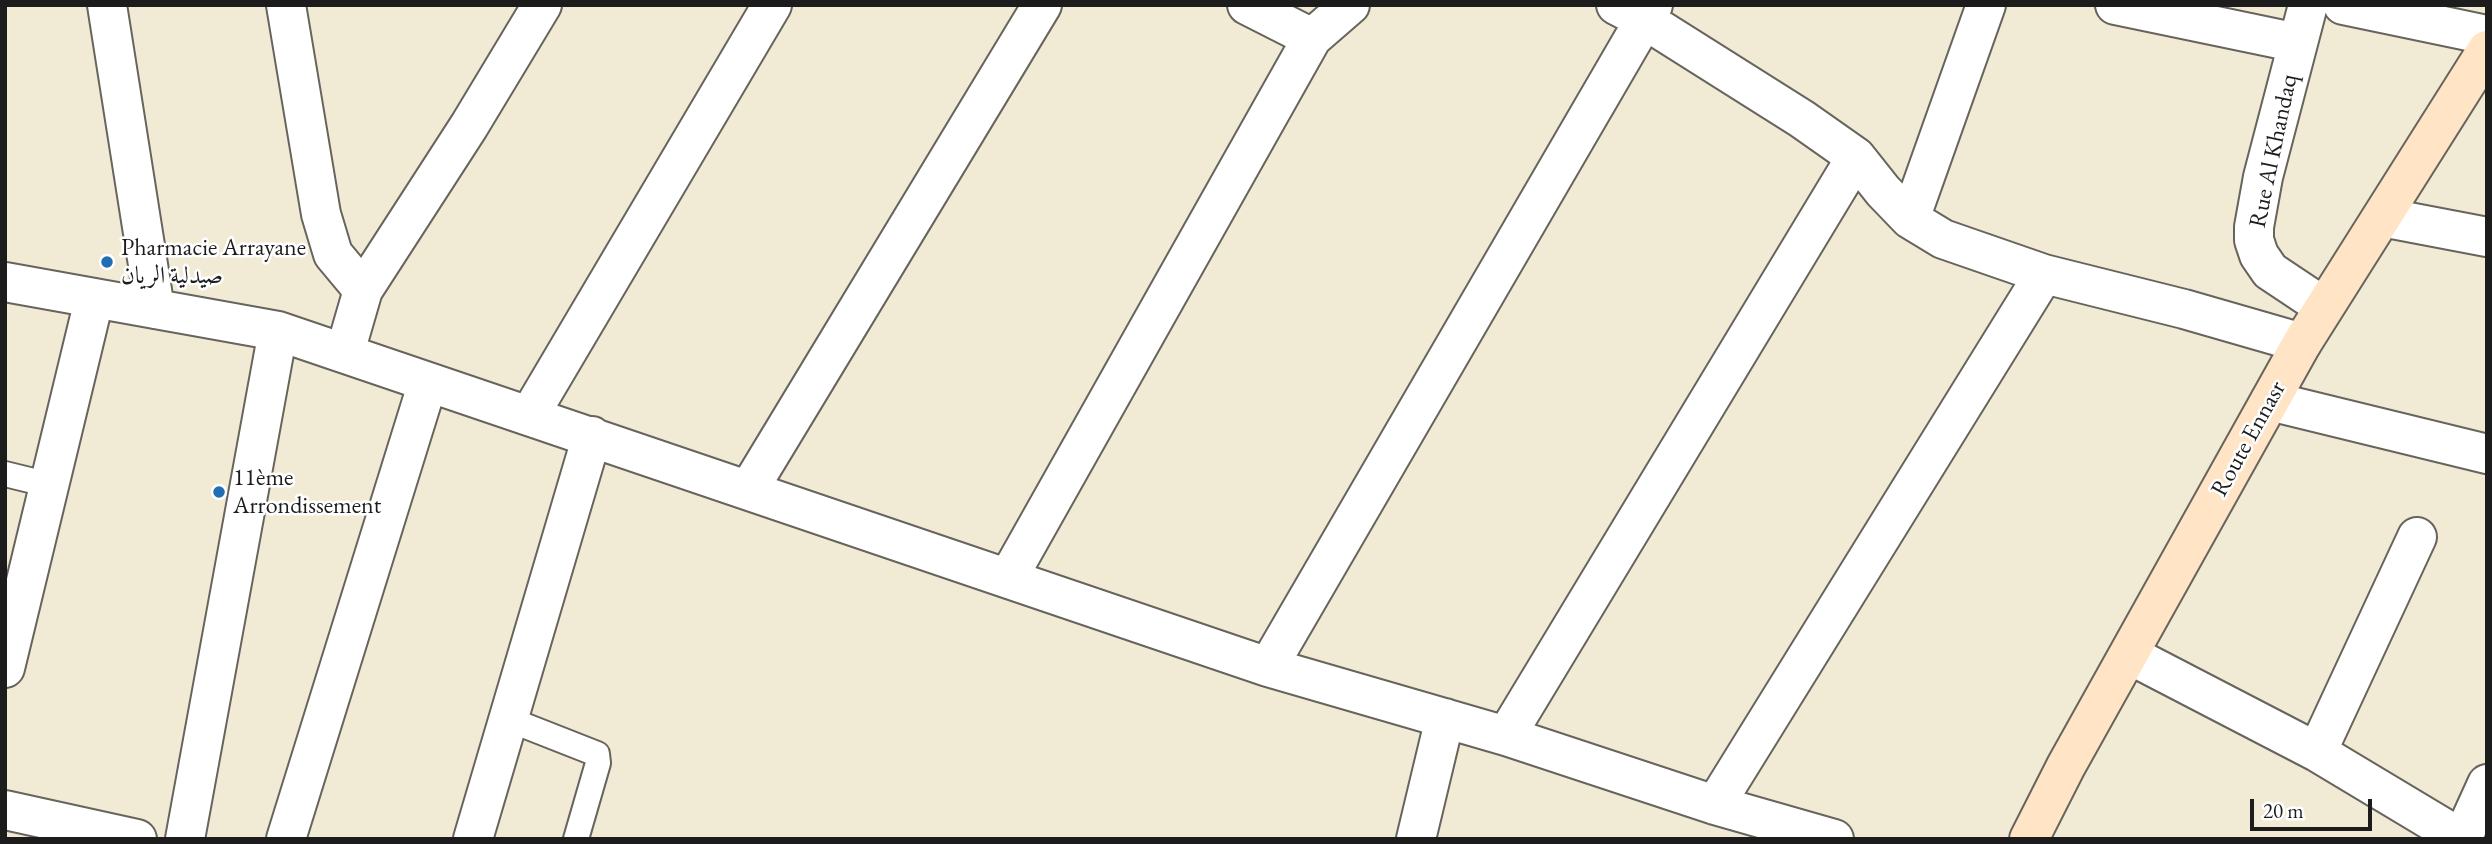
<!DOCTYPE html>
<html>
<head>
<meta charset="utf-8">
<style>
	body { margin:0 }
	#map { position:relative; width:2492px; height:844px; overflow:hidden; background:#f1ebd5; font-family:"EB Garamond",serif }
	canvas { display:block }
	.frame { position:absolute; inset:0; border:7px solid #1c1c1c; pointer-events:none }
	.scale { position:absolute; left:2250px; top:799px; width:122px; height:32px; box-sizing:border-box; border:4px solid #1c1c1c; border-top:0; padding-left:9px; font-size:21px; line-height:24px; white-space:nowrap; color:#1c1c1c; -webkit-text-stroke:5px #fff; paint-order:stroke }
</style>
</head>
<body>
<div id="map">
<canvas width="2492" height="844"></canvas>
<div class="frame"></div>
<div class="scale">20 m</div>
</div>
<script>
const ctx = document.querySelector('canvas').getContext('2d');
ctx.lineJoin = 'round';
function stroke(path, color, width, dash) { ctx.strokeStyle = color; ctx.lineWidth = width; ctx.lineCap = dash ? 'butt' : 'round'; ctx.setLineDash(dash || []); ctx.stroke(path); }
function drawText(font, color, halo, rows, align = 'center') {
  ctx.font = font + ' "EB Garamond",Amiri,serif'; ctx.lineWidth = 5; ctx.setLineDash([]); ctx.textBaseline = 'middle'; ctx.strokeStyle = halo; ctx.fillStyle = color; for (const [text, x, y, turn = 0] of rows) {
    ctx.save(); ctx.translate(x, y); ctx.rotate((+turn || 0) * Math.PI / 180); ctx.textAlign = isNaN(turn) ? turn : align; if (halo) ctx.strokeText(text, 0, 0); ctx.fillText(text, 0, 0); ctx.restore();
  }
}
const service = new Path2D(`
	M5,474L50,485
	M508,719L597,754L598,763L576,839`);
const minor = new Path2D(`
	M107,5L155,309
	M286,5L321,214L333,254L363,290
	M1247,5L1312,38L1350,5
	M1616,5L1645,20L1802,119L1856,157L1883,191L1910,219L1943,239L2044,274L2184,309L2302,343
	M2115,5L2298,43
	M2308,5L2263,177L2254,227V240L2259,255L2270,271L2324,307
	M2343,5L2487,35
	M2382,217L2487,237
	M1910,219L1986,5
	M5,282L278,331L1268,667L1506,736L1715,805L1834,839
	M345,352L363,290L469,126L542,5
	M2270,401L2487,454
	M529,416L772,5
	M749,489L1042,5
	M1008,578L1312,38
	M2130,655L2317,752L2462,839
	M1268,667L1653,5
	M5,668L94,300
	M1506,736L1856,157
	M2317,752L2417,537
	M1715,805L2044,274
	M5,810L137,839
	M185,839L278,331
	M286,839L428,382
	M473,839L592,436
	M1416,839L1445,718
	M2462,839L2487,784`);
const secondary = new Path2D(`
	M2029,839L2066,766L2302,343L2487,50`);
stroke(service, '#67645d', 28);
stroke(minor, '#67645d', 42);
stroke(secondary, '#67645d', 42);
stroke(service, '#fff', 24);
stroke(minor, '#fff', 38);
stroke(secondary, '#ffe4c6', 38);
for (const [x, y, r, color] of [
	[107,262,7,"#1f6fb2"],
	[219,492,7,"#1f6fb2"]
]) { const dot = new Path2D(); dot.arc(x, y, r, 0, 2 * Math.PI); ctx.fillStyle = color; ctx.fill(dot); stroke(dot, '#fff', 2.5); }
drawText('24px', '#1c1c1c', '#fff', [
	["Rue Al Khandaq",2274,151,-78],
	["Route Ennasr",2249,439,-61]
]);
drawText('24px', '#1c1c1c', '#fff', [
	["Pharmacie Arrayane",121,248],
	["صيدلية الريان",121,276],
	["11ème",233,478],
	["Arrondissement",233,506]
], 'left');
</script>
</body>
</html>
